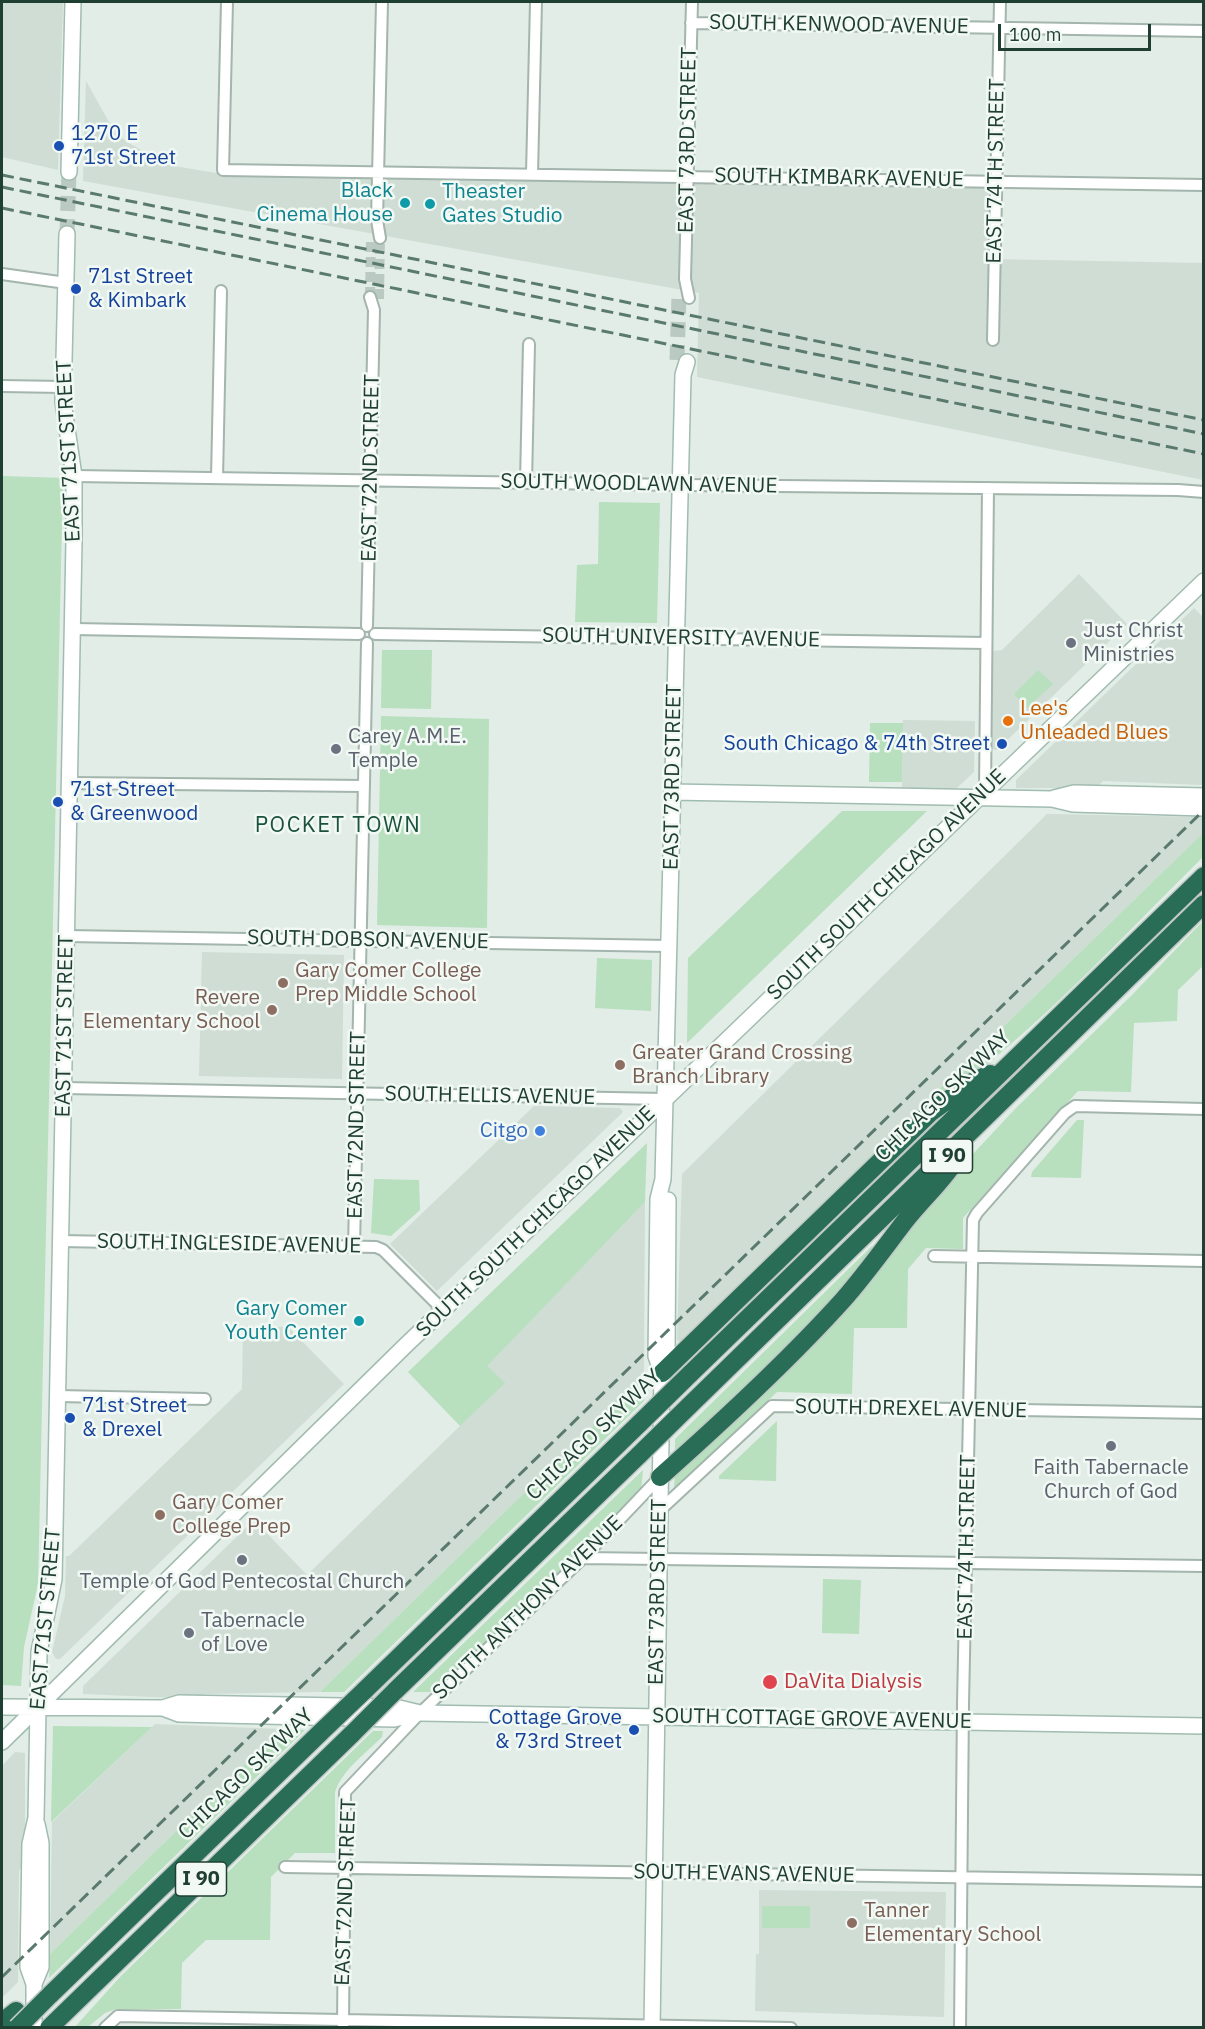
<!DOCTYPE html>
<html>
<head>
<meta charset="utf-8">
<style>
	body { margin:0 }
	#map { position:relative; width:1205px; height:2029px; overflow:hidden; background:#e1ede6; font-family:"IBM Plex Sans",sans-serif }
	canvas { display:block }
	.frame { position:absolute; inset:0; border:3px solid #203f33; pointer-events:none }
	.scale { position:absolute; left:998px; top:24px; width:153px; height:27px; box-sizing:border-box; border:3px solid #203f33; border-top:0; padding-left:8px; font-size:18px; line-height:21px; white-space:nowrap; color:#203f33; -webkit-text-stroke:4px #f2f9f4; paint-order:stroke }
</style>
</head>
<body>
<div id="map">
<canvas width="1205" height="2029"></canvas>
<div class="frame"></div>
<div class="scale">100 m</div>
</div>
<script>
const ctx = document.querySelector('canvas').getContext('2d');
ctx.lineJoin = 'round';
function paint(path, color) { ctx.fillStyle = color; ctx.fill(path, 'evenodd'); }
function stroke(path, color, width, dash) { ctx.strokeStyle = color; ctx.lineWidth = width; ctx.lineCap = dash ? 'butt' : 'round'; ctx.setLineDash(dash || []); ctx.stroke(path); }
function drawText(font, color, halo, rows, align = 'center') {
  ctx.font = font + ' "IBM Plex Sans",sans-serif'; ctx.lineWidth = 5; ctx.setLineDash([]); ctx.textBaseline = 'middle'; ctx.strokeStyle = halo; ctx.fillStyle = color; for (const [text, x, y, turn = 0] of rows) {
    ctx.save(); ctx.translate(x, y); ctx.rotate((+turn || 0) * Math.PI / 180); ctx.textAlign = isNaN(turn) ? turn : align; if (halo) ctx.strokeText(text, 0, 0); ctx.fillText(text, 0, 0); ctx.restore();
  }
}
paint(new Path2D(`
	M2,2H63L58,170L2,157Z
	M86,81L114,131L127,142L168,165L222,174L990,186L989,259L1203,263V480L697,377L699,293L83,181Z
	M1079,574L1127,624L997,750L992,749L993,651L1002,650Z
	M1194,608L1203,617V785L1103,781L1096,788H1016V780Z
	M903,720L975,721L974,772L957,788H902Z
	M1047,814L1203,817V833L795,1229L681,1343L677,1340L682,1174Z
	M202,952L344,955L342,1079L199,1076Z
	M534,1106L620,1108L623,1112L437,1291L390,1244Z
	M645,1202L644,1376L320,1692L203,1694L198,1699L83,1694V1686L254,1520L307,1575L504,1383L486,1366Z
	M243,1326L288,1327L344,1384L60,1659H56L52,1652L65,1596L66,1556H69L242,1389Z
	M155,1724L281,1729L50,1954L52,1822Z
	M15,1752L25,1753V1864L19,1870L18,1982L2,1998V1766Z
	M759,1890L946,1892L944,2017L755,2011L756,1954H759Z`), '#cfddd5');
paint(new Path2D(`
	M2,476L63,478L38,1584L24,1647L21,1686L2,1685Z
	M599,502L660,503L657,623L575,622L577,565L598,564Z
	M382,650H432L431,709L381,708Z
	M1038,670L1053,684L1027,708L1014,694Z
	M381,716L489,719L487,928L377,925Z
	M870,723H903L902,782H869Z
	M842,811H927L687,1043L688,958Z
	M1203,833V857C1127,932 1051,1015 966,1081L681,1343L795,1229Z
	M1203,921V966L1178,990L1177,1021L1134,1023L1131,1092L1078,1091L963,1218V1249L926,1248L908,1269L907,1328H854L852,1394L777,1392L680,1486L674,1487L675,1473L1015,1109L1131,996Z
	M597,958L652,960L651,1011L595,1008Z
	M1077,1120H1084L1081,1178L1031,1177L1032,1172Z
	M647,1143L645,1202L487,1366L505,1383L460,1426L408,1372Z
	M374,1179L419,1180L420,1210L391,1236L371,1233Z
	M872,1246L876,1251L831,1307L679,1451L675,1450V1439Z
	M644,1376V1401L344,1692H320Z
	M777,1421L776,1481L719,1479V1476Z
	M643,1470L641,1492L435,1692H413Z
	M823,1579L861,1580L859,1634L822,1633Z
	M53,1726L152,1727L51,1822Z
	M281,1729L305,1730L49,1978L50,1954Z
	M373,1731H383L382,1737C366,1753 342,1770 335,1792V1853H295L271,1877L270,1940H206L182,1963L181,2009H116L105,2013L88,2027L74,2028L121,1976Z
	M762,1906H810V1928H762Z`), '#b8dfbe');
stroke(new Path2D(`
	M370,297L371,237
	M379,299L380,238`), '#bacac2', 10, [10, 5]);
stroke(new Path2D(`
	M67,234L69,172
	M677,360L679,295`), '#bacac2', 15, [15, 8]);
const street = new Path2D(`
	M227,2L223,170L1204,185
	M691,23L1204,31
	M532,174L536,2
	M380,238L377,220L382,2
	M2,274L66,283
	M689,298L685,279L692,2
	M993,340L1000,2
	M2,386L63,387
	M74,476L680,485L1178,490L1204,492
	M217,478L221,291
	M526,482L529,344
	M367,626L374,310L370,297
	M73,629L359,634
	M375,634L986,643
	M70,783L364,786
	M985,791L988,488
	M67,936L669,946
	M64,1088L665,1099
	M61,1241L376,1247L383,1250L443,1310
	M354,1247L367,643
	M934,1256L1204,1261
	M58,1396L205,1399
	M659,1511L772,1406L1204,1413
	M583,1558L1204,1566
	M285,1867L1204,1881
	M105,2028L118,2016L791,2028
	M343,2028L345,1792L420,1713L583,1558L660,1477
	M960,2028L963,1704L973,1220L977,1213L1065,1113L1075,1106L1204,1109`);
const secondary = new Path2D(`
	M69,172L73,2
	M672,792L1052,799L1073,804L1204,808
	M1054,798L1074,793L1204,796
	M662,1373L656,1356L658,1199L663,1179L683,375L687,362
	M2,1707L163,1708L179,1703L395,1707L420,1713L1204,1726
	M163,1708L179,1714L394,1719L416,1714
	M2,1742L407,1344L626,1137L1204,581
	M34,1984L41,1967V1843L37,1824
	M34,2028V1984L28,1967L30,1844L36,1818L39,1652L54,1579L74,541V476L63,402L67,234
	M652,2028L662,1373L667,1356L668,1200`);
const highway = new Path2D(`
	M662,1373L930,1113L974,1081L990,1074
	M690,1374L1204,876
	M689,1406L1204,904
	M660,1477C723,1421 787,1362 843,1300C865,1275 885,1247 905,1221C923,1198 945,1179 960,1154
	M364,1691L640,1423
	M395,1691L639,1455
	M50,1995L321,1732
	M2,2022L16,2011
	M49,2028L353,1733`);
stroke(street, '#a3b5ad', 14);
stroke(secondary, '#a1bcb0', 18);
stroke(highway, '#c1c9c6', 21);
stroke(street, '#fff', 10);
stroke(secondary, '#fff', 15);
stroke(highway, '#2a6d57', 18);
stroke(new Path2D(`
	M2,175L1204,420
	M2,187L1204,434
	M2,208L1204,454
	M2,1977L1204,810`), '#5a7a6e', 3, [12, 6]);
const highwayBridge = new Path2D(`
	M640,1423L690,1374
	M639,1455L689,1406
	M321,1732L364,1691
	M353,1733L395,1691
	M17,2028L50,1995`);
stroke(highwayBridge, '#c1c9c6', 21, []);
stroke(highwayBridge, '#2a6d57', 18);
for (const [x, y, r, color] of [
	[59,146,6,"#1a4fb4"],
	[405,203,6,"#0f9aa8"],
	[430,204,6,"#0f9aa8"],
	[76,289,6,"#1a4fb4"],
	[1071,643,6,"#6b7280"],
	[1008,721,6,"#e8710a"],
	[1002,744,6,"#1a4fb4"],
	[336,749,6,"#6b7280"],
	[58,802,6,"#1a4fb4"],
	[283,983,6,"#8d6e63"],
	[272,1010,6,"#8d6e63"],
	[620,1065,6,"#8d6e63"],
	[540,1131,6,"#3f7fe0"],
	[359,1321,6,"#0f9aa8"],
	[70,1418,6,"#1a4fb4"],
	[1111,1446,6,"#6b7280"],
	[160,1515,6,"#8d6e63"],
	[242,1560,6,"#6b7280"],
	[189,1633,6,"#6b7280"],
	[770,1682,8,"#e0444e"],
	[634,1730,6,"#1a4fb4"],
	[852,1923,6,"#8d6e63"]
]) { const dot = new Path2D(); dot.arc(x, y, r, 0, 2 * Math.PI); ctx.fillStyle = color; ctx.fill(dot); stroke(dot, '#f2f9f4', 2); }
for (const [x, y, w] of [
	[947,1156,51],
	[201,1879,51]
]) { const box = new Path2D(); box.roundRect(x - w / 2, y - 17, w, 34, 4.5); ctx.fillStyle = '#f2f9f4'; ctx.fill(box); stroke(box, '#203f33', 1.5); }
drawText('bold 20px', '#203f33', null, [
	["I 90",947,1156],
	["I 90",201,1879]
]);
drawText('21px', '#203f33', '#f2f9f4', [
	["SOUTH KENWOOD AVENUE",839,25,1],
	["EAST 73RD STREET",688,140,-89],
	["EAST 74TH STREET",996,171,-89],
	["SOUTH KIMBARK AVENUE",839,178,1],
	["EAST 71ST STREET",69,451,-93],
	["EAST 72ND STREET",371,468,-89],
	["SOUTH WOODLAWN AVENUE",639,484,1],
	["SOUTH UNIVERSITY AVENUE",681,638,1],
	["EAST 73RD STREET",673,777,-89],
	["SOUTH SOUTH CHICAGO AVENUE",887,885,-44],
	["SOUTH DOBSON AVENUE",368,940,1],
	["EAST 71ST STREET",65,1026,-89],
	["SOUTH ELLIS AVENUE",490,1096,1],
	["CHICAGO SKYWAY",943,1096,-44],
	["EAST 72ND STREET",357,1125,-89],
	["SOUTH SOUTH CHICAGO AVENUE",536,1222,-44],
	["SOUTH INGLESIDE AVENUE",229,1244,1],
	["SOUTH DREXEL AVENUE",911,1409,1],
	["CHICAGO SKYWAY",594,1435,-44],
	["EAST 74TH STREET",967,1547,-89],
	["EAST 73RD STREET",658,1592,-89],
	["SOUTH ANTHONY AVENUE",528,1608,-44],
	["EAST 71ST STREET",46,1619,-85],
	["SOUTH COTTAGE GROVE AVENUE",812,1719,1],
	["CHICAGO SKYWAY",246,1774,-44],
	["SOUTH EVANS AVENUE",744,1874,1],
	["EAST 72ND STREET",346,1892,-88]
]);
drawText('21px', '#164399', '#f2f9f4', [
	["1270 E",71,134],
	["71st Street",71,158],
	["71st Street",88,277],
	["& Kimbark",88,301],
	["South Chicago & 74th Street",990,744,"right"],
	["71st Street",70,790],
	["& Greenwood",70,814],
	["71st Street",82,1406],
	["& Drexel",82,1430],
	["Cottage Grove",622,1718,"right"],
	["& 73rd Street",622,1742,"right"]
], 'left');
drawText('21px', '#0d838f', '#f2f9f4', [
	["Black",393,191],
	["Cinema House",393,215],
	["Theaster",442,192,"left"],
	["Gates Studio",442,216,"left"],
	["Gary Comer",347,1309],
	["Youth Center",347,1333]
], 'right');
drawText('21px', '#5b616d', '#f2f9f4', [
	["Just Christ",1083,631],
	["Ministries",1083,655],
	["Carey A.M.E.",348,737],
	["Temple",348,761],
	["Faith Tabernacle",1111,1468,"center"],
	["Church of God",1111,1492,"center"],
	["Temple of God Pentecostal Church",242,1582,"center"],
	["Tabernacle",201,1621],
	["of Love",201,1645]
], 'left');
drawText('21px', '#c56008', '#f2f9f4', [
	["Lee's",1020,709],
	["Unleaded Blues",1020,733]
], 'left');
drawText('21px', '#785e54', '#f2f9f4', [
	["Gary Comer College",295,971],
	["Prep Middle School",295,995],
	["Revere",260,998,"right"],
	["Elementary School",260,1022,"right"],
	["Greater Grand Crossing",632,1053],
	["Branch Library",632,1077],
	["Gary Comer",172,1503],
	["College Prep",172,1527],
	["Tanner",864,1911],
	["Elementary School",864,1935]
], 'left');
drawText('21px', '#366cbe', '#f2f9f4', [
	["Citgo",528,1131]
], 'right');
drawText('21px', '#be3a42', '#f2f9f4', [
	["DaVita Dialysis",784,1682]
], 'left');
ctx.letterSpacing = '1.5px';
drawText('22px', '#1a523e', '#f2f9f4', [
	["POCKET TOWN",338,826]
]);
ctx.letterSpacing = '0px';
</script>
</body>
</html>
